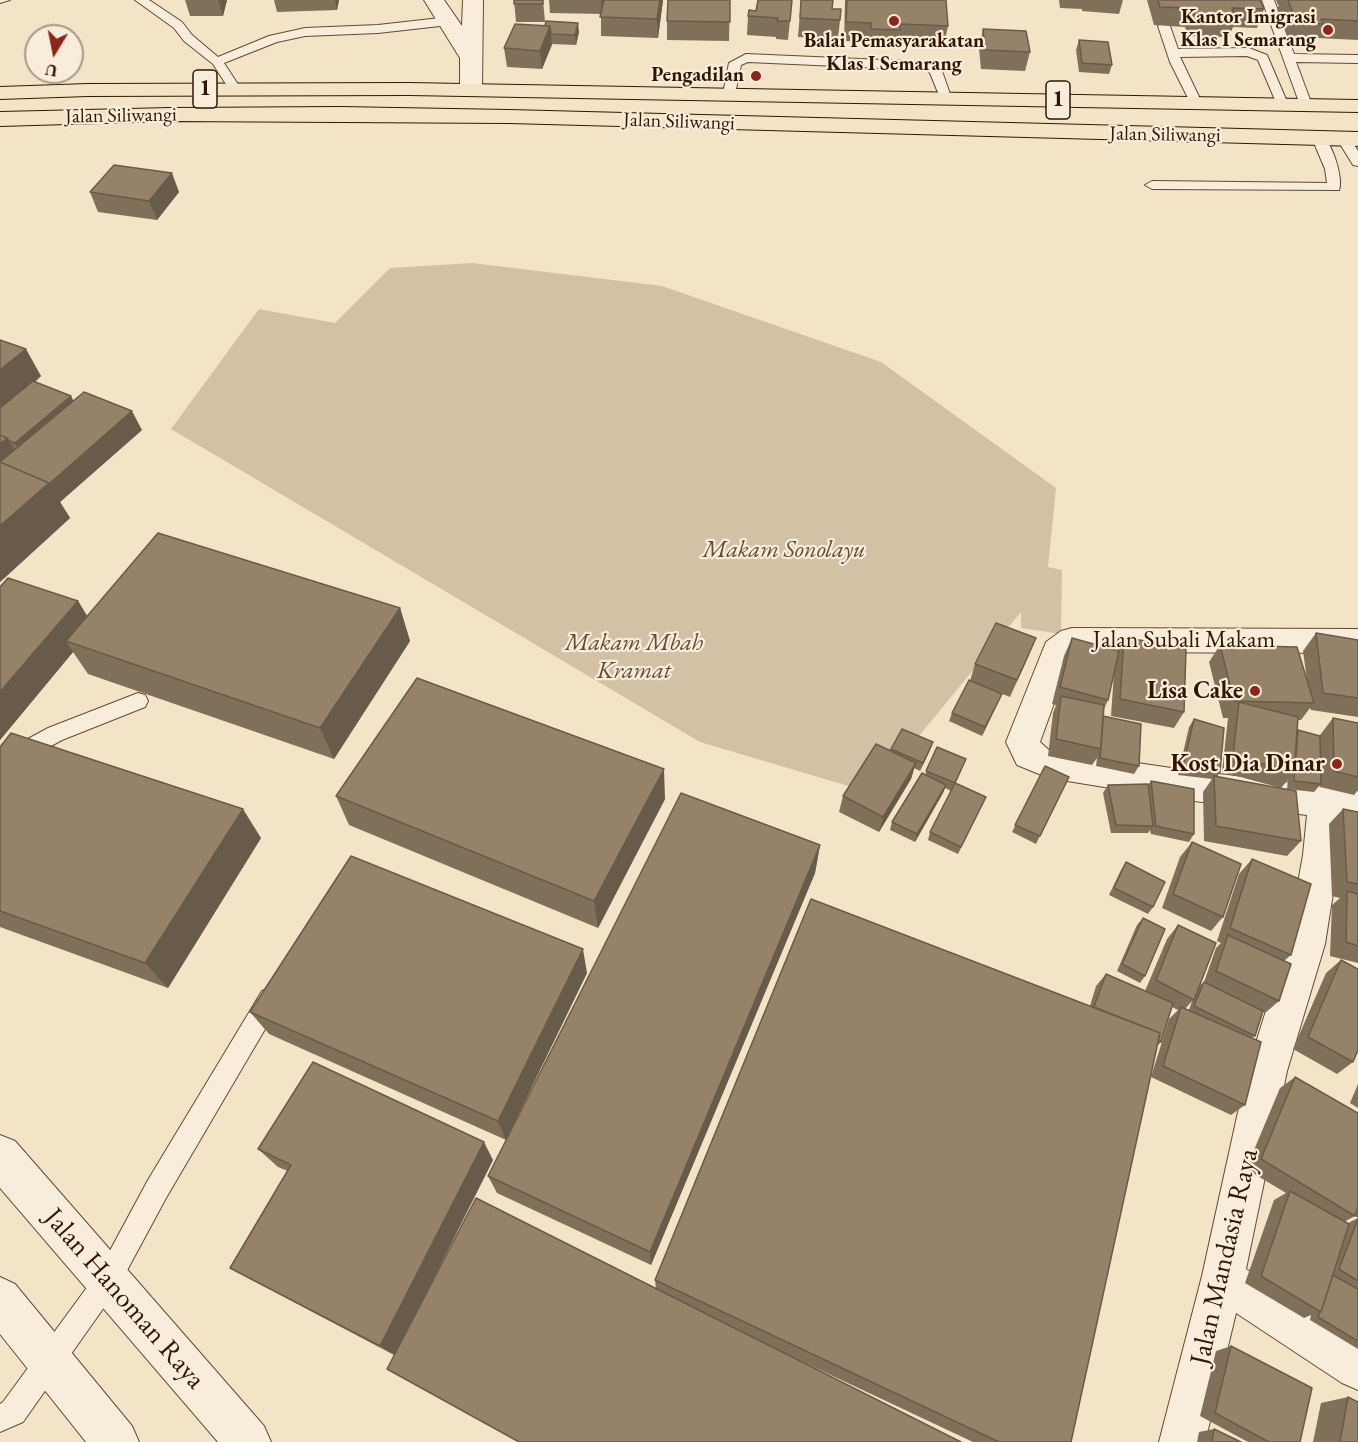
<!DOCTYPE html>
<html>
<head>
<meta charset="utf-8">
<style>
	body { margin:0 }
	#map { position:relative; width:1358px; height:1442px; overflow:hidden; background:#f4e4c7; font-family:"EB Garamond",serif }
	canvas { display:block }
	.north { position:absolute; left:24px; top:24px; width:60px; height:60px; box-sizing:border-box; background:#f8eddb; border:2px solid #a89784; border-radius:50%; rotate:190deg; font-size:16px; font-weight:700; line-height:24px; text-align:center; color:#311702 }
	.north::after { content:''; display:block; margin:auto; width:21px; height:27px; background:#8f2418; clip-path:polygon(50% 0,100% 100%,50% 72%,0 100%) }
</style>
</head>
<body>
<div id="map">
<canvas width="1358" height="1442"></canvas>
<div class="north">U</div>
</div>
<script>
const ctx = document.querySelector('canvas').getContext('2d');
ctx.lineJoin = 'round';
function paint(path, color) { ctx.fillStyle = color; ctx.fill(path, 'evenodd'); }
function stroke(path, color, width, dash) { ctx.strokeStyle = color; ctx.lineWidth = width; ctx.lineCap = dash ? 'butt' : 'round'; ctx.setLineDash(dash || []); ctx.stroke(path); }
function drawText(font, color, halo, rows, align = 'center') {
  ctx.font = font + ' "EB Garamond",serif'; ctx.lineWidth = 4.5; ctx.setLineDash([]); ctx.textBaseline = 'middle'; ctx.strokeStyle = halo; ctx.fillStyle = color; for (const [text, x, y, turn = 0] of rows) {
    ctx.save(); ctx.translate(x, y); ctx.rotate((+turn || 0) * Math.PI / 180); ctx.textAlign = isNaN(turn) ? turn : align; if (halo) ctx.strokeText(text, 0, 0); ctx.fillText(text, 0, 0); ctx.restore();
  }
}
paint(new Path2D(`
	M472,263L662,286L881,362L1056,488L1048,567L1062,570L1061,634L1021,628V612L872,793L700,742L171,429L259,309L335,323L390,268Z`), '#d3c1a6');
const service = new Path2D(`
	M0,0H10L0,3Z
	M135,0H149L182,22L192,35L218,57L269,36L305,28L378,25L449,17L455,21L449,25L378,33L305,36L277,42L224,63L241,89L235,93L231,92L213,64L184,41L174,28Z
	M1262,0H1274L1294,54L1358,55V63L1296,62L1312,105L1310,108H1302L1300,105Z
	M1164,22L1170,26L1178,49L1249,48L1267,55L1288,104L1286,107H1278L1258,60L1247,56L1180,57L1202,103L1196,107L1192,106L1170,62L1158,26Z
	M746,54L929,62L942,71L951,97L945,101L941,100L930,73L926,70L748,62L741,65L735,94L733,97H725L723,94L729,63Z
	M1319,134C1331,137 1344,179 1339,190L1152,189L1145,185L1152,181L1327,183L1325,169L1312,138Z
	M1344,135L1349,136L1358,151V166L1353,165L1337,139Z
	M138,693L145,695L148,701L145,707L62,740L40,752L7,799L0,802V777L26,740L48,728Z
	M270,988L278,991L281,999L278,1007L166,1198L117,1289L23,1422L0,1432V1404L3,1402L99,1271L148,1180L262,991Z`);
const minor = new Path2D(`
	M424,0H444L462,26L463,0H483L482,89L479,94L471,95L463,94L460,89V58Z
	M1072,628L1358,629V653L1078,652L1070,659L1040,742L1049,750L1178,769L1358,791V821L1341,819L1339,855L1325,944L1287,1071L1246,1269L1358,1341V1390L1342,1383L1236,1313L1205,1442H1159L1202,1276L1247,1071L1287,944L1303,855L1307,815L1178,799L1049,778L1017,765L1006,742L1046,642L1061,631Z`);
const tertiary = new Path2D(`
	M0,1135L15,1141L264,1426L271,1442H218L0,1188Z
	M0,1277L15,1284L132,1426L139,1442H86L0,1334Z`);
const trunk = new Path2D(`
	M409,83L1358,100V112L409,95L88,96L0,99V87L88,84Z
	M340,107L509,110L1358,132V146L509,123L170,121L0,126V112L170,108Z`);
stroke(service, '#624a33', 2);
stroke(minor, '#624a33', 2);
stroke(tertiary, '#624a33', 2);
stroke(trunk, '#311702', 2);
paint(service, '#f8eddb');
paint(minor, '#f8eddb');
paint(tertiary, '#f8eddb');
paint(trunk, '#f4e4c7');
paint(new Path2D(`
	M185,0H227L223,16H190Z
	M274,0H339L337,10L277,12Z
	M514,0H543L545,22H516Z
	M549,0H663L658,38L601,36V14L550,13Z
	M730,0L729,41L667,40V21Z
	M792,0L788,40L776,39V37L747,35L748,16L756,11Z
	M801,0L832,9L840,20L838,39L798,37Z
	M845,0H946L948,26L944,45L898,43L897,49L869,47V42L844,41Z
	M1059,0H1123L1119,14L1082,11V9L1060,8Z
	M1147,0H1260L1264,9L1257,28L1233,27L1229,37L1188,36L1185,27L1154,25Z
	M1276,0H1358V40L1317,38L1315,43L1289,42L1277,9L1279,5H1278Z
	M515,24L579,32L576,45L551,44L542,69L507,67L504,48Z
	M983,29L1030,52L1025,71L981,69L979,48Z
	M1079,40L1112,65L1109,74L1079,72L1076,50Z
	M90,192H179L157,220L98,212Z
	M0,340L41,376L35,382L73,401L142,430L60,502L70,518L0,582Z
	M0,587L78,601L87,616L400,608L410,641L334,759L88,674L73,652L0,740Z
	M1316,633L1358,698V717L1311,710L1310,708L1301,720H1298L1297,731L1320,736V735L1333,718L1358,723V790L1354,795L1320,787V785L1314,792L1287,789L1288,780L1281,788L1222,772L1228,718H1223L1209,662L1220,645L1307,680L1303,651Z
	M1124,637L1184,712L1174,728L1111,716L1114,672L1108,700L1104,709L1103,716L1139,766L1134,774L1096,766L1097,758L1092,765L1048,756L1053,713L1056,705L1052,704L1064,656L1072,638L1117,651Z
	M1029,655L1010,697L983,686L1002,694L982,736L949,721L952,713L970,681L975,664Z
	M1194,719L1220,772L1217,777L1301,841L1287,856L1204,841L1203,792L1212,779L1178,775L1189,727Z
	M0,747L261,838L168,988L0,927Z
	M937,747L956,783L986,797L958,854L928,840L930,832L951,791L945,788L943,793L915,842L890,830L892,822L925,775Z
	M891,749L930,750L920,771L914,768L911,779L879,832L839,812L843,796L890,750Z
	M1045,766L1069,777L1036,844L1012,832Z
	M1151,781L1194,834L1189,842L1151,834L1150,830L1148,833H1111L1103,793L1108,785H1148Z
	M336,796L665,799L598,928L349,825Z
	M1343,809L1358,812V963L1330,956L1332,905L1340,898L1332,896L1329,824Z
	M1192,842L1223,917L1211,931L1162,908L1180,857Z
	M820,845L815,873L651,1265L497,1193L488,1176Z
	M1252,859L1291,955L1284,961L1279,1001L1265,1013L1263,1012L1255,1036L1252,1038L1245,1105L1231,1115L1151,1077L1169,1019L1178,1010L1172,1007L1161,1042L1157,1046L1071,1442H973L767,1345L394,1355L252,1280L230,1268L288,1171L278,1167L258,1149L493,1160L423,1300L656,1289L655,1280L1090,1006L1096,986L1106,974L1145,991L1167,939L1178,925L1199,986L1204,982L1216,948L1221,943L1217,941L1239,874ZM1192,1001L1189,1010L1185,1009Z
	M1126,862L1153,907L1148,914L1109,895L1121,870Z
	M1143,918L1145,976L1140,983L1117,971L1137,925Z
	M1341,960L1353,1062L1337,1074L1293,1049L1326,973Z
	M587,973L506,1140L269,1034L250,1012Z
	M1295,1077L1358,1113V1349L1310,1320L1311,1315L1304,1318L1245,1283L1274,1200L1286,1193L1246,1169L1280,1088ZM1355,1216L1358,1218L1350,1222L1348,1224L1344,1222Z
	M1358,1084V1108L1350,1103Z
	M1231,1346L1300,1442H1248L1200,1416L1216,1351Z
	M1348,1397L1358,1442H1313L1321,1403Z
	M1214,1429L1241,1442H1197L1199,1432Z`), '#817059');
paint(new Path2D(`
	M218,0H227L223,16Z
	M335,0H339L337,10Z
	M601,0H604L601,14Z
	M660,0H663L658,38L657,19Z
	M578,23L579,32L576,45L575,35Z
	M550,26L552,45L542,69L540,51Z
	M172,173L179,192L157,220L149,201Z
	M26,349L41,376L0,412V370Z
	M71,396L81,415L27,462L15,443Z
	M132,411L142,430L60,502L70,518L0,582V526Z
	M7,438L24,465L0,462V444Z
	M78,601L94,627L66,641L73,652L0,740V692Z
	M400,608L410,641L334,759L320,728Z
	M1002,694L998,703L982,736L985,727Z
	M933,742L930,750L920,771L923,763Z
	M916,763L911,779L879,832L883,817Z
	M664,769L665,799L598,928L594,901Z
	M946,785L943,793L915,842L917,834Z
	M243,809L261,838L168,988L145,963Z
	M820,845L815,873L651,1265L650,1252Z
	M583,949L587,973L506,1140L498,1121Z
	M484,1142L493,1160L395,1355L380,1346Z`), '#695b49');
const building = new Path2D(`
	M514,0H543V4H514Z
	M604,0H660L657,19L600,17Z
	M668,0H730V22L667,21Z
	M758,0H792L790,21H777L778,18L748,16L749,10L756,11Z
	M801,0H833L832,9H841L840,20L800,18Z
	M847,0H946L948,26L900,24V30L871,29V23L846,22Z
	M1158,0H1260L1264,9L1232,8L1236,19L1195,17L1192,8L1160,7Z
	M1288,0H1358V21L1321,19L1323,24L1297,23Z
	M546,21L578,23L575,35L551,34L550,26H545Z
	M515,24L550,26L540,51L504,48Z
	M983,29L1026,31L1030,52L985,50Z
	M1079,40L1108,42L1112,65L1082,63Z
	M114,165L172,173L149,201L90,192Z
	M0,340L26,349L0,370Z
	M33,381L71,396L15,443L9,441L7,438L0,435V408Z
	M84,392L132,411L49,484H48L49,483L0,462Z
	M0,435L7,438L0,444Z
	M0,462L49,483L0,526Z
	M158,533L400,608L320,728L66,641Z
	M8,578L78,601L0,692V587Z
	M996,623L1036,638L1017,680L975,664Z
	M1316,633L1358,640V698L1323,693Z
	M1124,637L1186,649L1184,712L1120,699Z
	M1072,638L1119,651L1108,700L1060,687Z
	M1220,645L1297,647L1314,703L1234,701Z
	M417,678L664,769L594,901L336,796Z
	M969,680L1002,694L985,727L952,713Z
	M1061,696L1104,705L1101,749L1056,739Z
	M1239,702L1298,717L1294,772L1233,756Z
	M1103,716L1141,724L1139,766L1100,758Z
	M1333,718L1358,723V777L1334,771Z
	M1194,719L1224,728L1220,772L1183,767Z
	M902,729L933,742L923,763L891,749Z
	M1298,730L1320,736L1321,784L1294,781Z
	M11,733L243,809L145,963L0,911V747Z
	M876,744L916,763L883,817L843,796Z
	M937,747L966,759L955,783L986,797L961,847L930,832L955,783L926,771Z
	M1045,766L1069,777L1040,836L1015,825Z
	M922,773L946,785L917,834L892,822Z
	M1214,776L1296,791L1301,841L1216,826Z
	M1151,781L1194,789V834L1156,826Z
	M1148,784L1153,826L1116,825L1108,785Z
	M681,793L820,845L650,1252L488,1176Z
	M1343,809L1358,812V884L1347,882Z
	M1192,842L1241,864L1223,917L1173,894Z
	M351,856L583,949L498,1121L250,1012Z
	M1252,859L1311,884L1291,955L1230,928Z
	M1126,862L1165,882L1153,907L1114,888Z
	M1347,891L1358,894V946L1346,942Z
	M811,899L1160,1033L1071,1442H999L655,1280Z
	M1143,918L1165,929L1145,976L1122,964Z
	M1178,925L1216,943L1194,1000L1156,980Z
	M1228,935L1291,964L1279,1001L1216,971Z
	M1341,960L1358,969V1050L1353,1062L1308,1037Z
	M1106,974L1173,1003L1161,1042L1158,1041L1160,1033L1094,1007Z
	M1204,982L1263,1011L1255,1036L1194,1006Z
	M1181,1007L1261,1042L1245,1105L1163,1066Z
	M313,1062L484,1142L380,1346L230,1268L291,1165L258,1149Z
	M1295,1077L1358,1113V1207L1355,1216L1261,1159Z
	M1290,1191L1349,1224L1321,1312L1261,1276Z
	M476,1198L961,1442H519L387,1369Z
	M1358,1219V1281L1339,1269Z
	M1333,1275L1358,1289V1341L1318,1317L1320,1311L1321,1312Z
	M1231,1346L1312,1388L1300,1442H1269L1215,1413Z
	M1348,1397L1358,1402V1442H1340Z
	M1214,1429L1241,1442H1212Z`);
paint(building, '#968268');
stroke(building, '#695b49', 1.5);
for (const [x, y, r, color] of [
	[894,21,6,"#8f2418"],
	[1328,30,6,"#8f2418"],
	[756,76,6,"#8f2418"],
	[1255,691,6,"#8f2418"],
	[1337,764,6,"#8f2418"]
]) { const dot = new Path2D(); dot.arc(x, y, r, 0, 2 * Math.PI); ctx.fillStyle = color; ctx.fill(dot); stroke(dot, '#f8eddb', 2); }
drawText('bold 20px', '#311702', '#f8eddb', [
	["Kantor Imigrasi",1316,18],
	["Klas I Semarang",1316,41],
	["Balai Pemasyarakatan",894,42,"center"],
	["Klas I Semarang",894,65,"center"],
	["Pengadilan",744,76]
], 'right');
drawText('20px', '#311702', '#f8eddb', [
	["Jalan Siliwangi",121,116,-1],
	["Jalan Siliwangi",679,122,2],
	["Jalan Siliwangi",1165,135,1]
]);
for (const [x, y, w] of [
	[205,89,24],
	[1058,100,24]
]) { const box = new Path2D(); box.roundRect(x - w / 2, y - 19, w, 38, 4.5); ctx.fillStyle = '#f8eddb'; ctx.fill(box); stroke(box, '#311702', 1.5); }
drawText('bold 22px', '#311702', null, [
	["1",205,89],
	["1",1058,100]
]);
drawText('italic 24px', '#624a33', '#f8eddb', [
	["Makam Sonolayu",784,550],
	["Makam Mbah",634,643],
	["Kramat",634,671]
]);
drawText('24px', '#311702', '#f8eddb', [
	["Jalan Subali Makam",1184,640]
]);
drawText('bold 24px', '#311702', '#f8eddb', [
	["Lisa Cake",1243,691],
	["Kost Dia Dinar",1325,764]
], 'right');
drawText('28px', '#311702', '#f8eddb', [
	["Jalan Mandasia Raya",1225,1257,-77],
	["Jalan Hanoman Raya",124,1299,49]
]);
</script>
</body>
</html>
